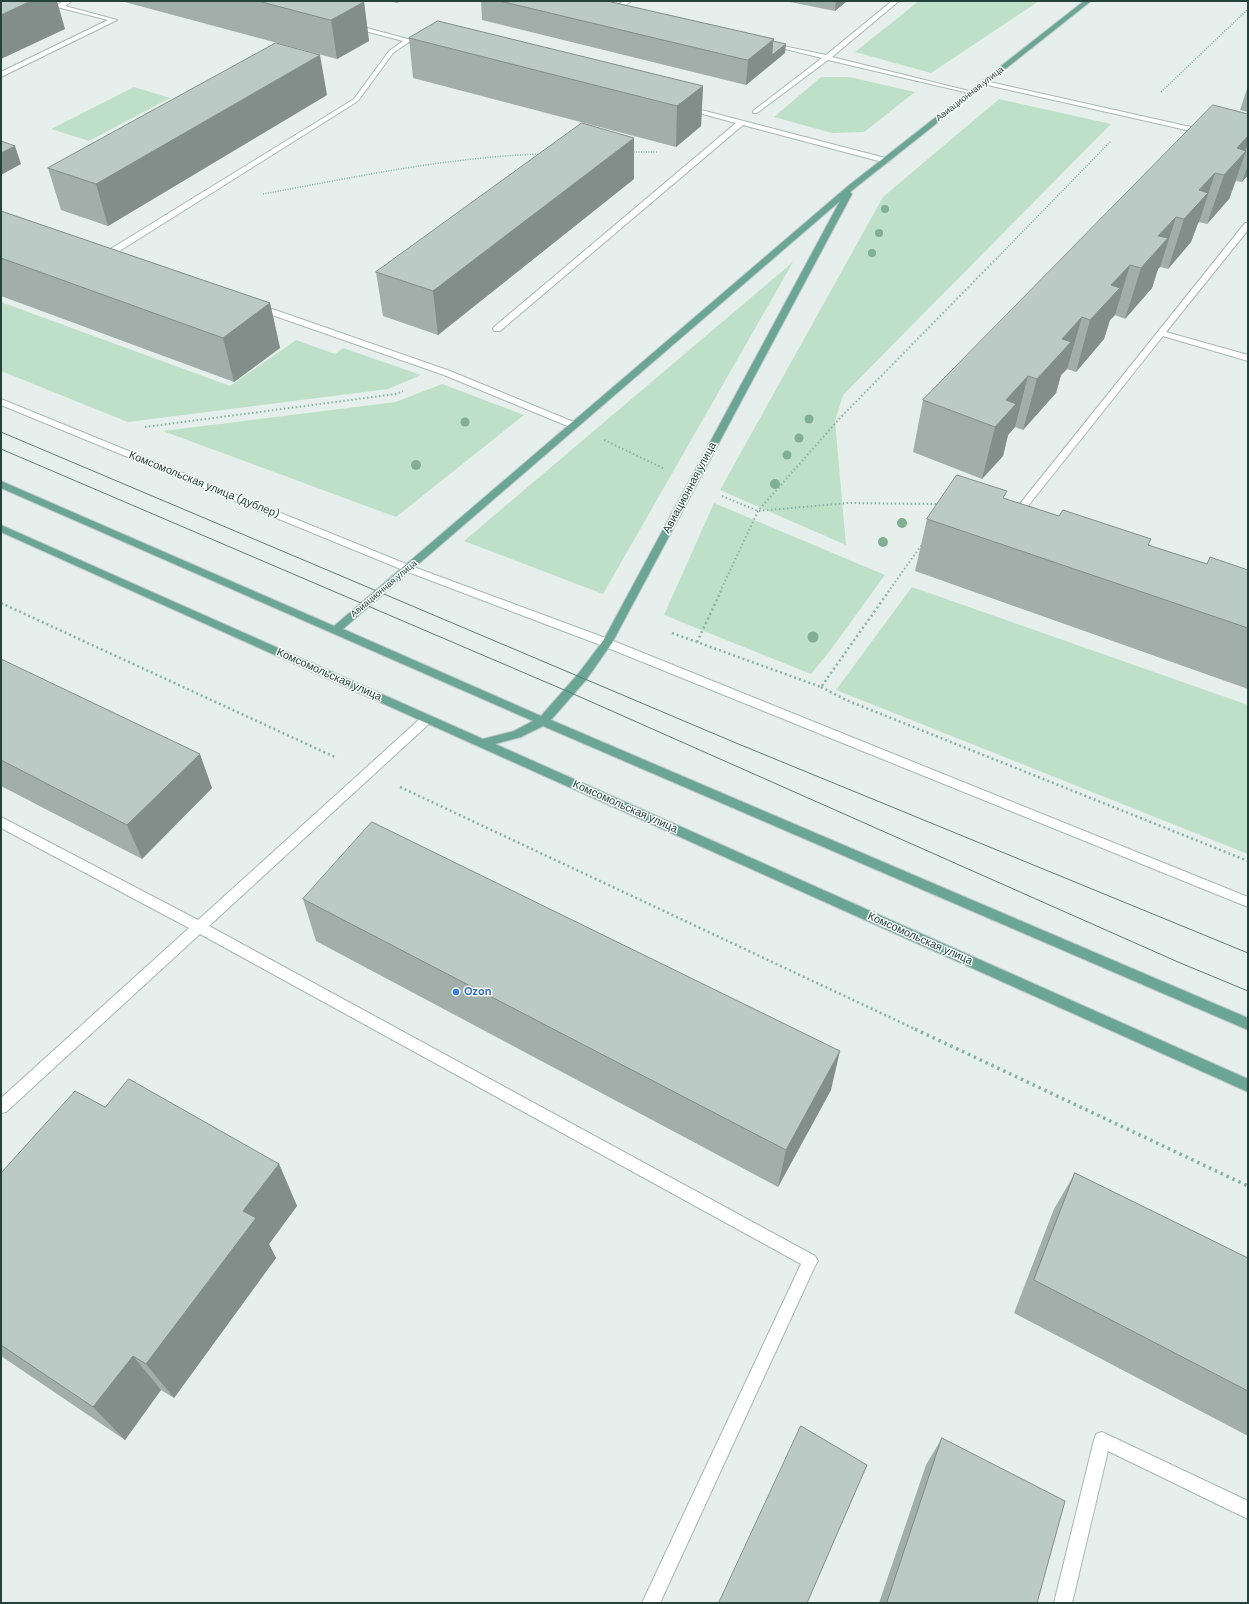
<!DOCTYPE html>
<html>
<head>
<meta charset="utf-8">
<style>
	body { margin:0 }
	#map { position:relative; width:1249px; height:1604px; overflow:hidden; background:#e6efeb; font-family:"DM Sans",sans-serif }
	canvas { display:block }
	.frame { position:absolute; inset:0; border:2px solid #24423a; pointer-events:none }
</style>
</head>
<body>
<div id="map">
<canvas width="1249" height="1604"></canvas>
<div class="frame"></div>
</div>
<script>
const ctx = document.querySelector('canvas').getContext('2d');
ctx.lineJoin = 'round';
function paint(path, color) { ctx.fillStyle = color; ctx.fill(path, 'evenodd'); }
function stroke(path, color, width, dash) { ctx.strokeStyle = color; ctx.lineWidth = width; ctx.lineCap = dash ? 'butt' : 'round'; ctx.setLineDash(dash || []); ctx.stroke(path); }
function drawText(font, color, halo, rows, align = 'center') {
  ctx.font = font + ' "DM Sans",sans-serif'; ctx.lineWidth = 3; ctx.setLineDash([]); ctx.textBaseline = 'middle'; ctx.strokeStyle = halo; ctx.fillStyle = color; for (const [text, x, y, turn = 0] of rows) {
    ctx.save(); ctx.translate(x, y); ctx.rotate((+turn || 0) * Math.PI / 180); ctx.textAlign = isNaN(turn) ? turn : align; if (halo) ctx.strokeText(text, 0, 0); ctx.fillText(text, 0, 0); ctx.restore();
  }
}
paint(new Path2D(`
	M919,1H1039L931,73L855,52Z
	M821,77H849L915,92L864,132L832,133L774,117Z
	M134,87L170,98L89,141L51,129Z
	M999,99L1111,124L843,395L835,421L846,545L720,490L883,197Z
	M793,262L603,594L464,541Z
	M1,302L230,386L296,340L335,354L343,348L421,375L388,389L128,422L1,371Z
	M442,384L524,415L396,517L163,431L396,402Z
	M714,503L885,575L829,652L811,674L664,615Z
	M912,587L1248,705V854L836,690Z`), '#bfe0c8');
const minor = new Path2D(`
	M64,1H72L65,6L117,20L1,77V72L108,20L57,7V5Z
	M624,1H632L620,8H616V6Z
	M892,1H899L832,57L973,92V94L828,60L757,113H753V111L822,58L769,45V43L826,55Z
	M352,24L426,44L423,46L409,42L393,53L358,101L110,257H104V253L354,99L389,51L403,41L350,27V25Z
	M985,81L1204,130L1208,132L1204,134L983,84V82Z
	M686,106L889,159L890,161L886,163L743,125L500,331H494L493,329L494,327L736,123L684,109V107Z
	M1245,223H1248V230L1166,332L1248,355V361L1163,336L1028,506L1037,510L1039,512L1037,514C1031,516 1021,512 1017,507L1019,505Z
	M258,304L450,371L576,423L578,425L573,428L570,427L444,375L255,309L254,307L255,305Z
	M1,399L411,566L611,640L1248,897V907L603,646L403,570L1,405Z
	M427,715L431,716L433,719L431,722L209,926L815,1256L818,1261L815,1266L660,1603H642L801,1264L200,934L6,1112L1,1113V1098L189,928L1,828V817L198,920L423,716Z
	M1102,1432L1248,1501V1519L1108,1451L1072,1603H1054L1094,1440L1096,1434Z`);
const major = new Path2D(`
	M1084,1H1091L850,192L852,194L612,643L586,680L551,720L1248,1018V1030L543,726L521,737L495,744L1248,1079V1092L1,532V525L483,739L514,731L533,721L1,488V481L334,626L848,186ZM840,201L603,641L578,674L541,716L343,629Z`);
stroke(minor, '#a8b8b2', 2);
stroke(major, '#c2cac8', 2);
stroke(new Path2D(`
	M1161,92L1248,9
	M631,152H658
	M263,194C355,177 448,157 542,154
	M998,257L1111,141`), '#86b3a5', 1.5, [1, 1.5]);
stroke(new Path2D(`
	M145,427L396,394L403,391
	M604,440L665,469
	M722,496L758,511L848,503L939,504
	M720,592L758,511L840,418L999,256
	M888,592L923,543`), '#86b3a5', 2, [1.5, 2.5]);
stroke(new Path2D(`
	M1,603L337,758
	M672,633L821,687L889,591
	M697,642L721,591
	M821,687L846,700L1248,861
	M400,787L917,1030`), '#86b3a5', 2.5, [2, 3]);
stroke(new Path2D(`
	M915,1029L1248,1186`), '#86b3a5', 3.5, [2.5, 4]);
paint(minor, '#fff');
paint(major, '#6aa596');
stroke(new Path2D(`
	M1,432L736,743L1248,953
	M1,449L569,692L1178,962L1248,991`), '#5f7d75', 1);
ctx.fillStyle = '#80af93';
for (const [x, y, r] of [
	[885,209,4],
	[879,233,4],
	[872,253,4],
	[809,419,4.5],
	[465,422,4.5],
	[799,438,4.5],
	[787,455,4.5],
	[416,465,5],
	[775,484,5],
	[902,523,5],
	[883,542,5],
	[813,637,5.5]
]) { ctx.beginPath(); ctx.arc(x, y, r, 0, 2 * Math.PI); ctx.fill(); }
paint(new Path2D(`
	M121,1H360L364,2L369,41L337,59Z
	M388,1H401L397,3Z
	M481,1H607L774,39L773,41L785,53L746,85L482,20Z
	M785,1H847L835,11Z
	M409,38L703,86L701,126L676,147L413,78Z
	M1248,86V112L1240,110Z
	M327,95L108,226L61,210L48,168Z
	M1248,114V175L1242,182L1236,181L1229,199L1207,224L1199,222L1198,223L1191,242L1168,269L1160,267L1158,269L1152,288L1125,319L1115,315L1110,320L1104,339L1076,372L1067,369L1061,375L1056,393L1023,430L1015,427L1008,435L1003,456L982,479L913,452L923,400Z
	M634,179L438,335L383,316L376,272Z
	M1,211L270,303L280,348L234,382L1,296Z
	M1005,499L1207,564L1248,570V689L915,571L927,519Z
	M1,659L212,788L142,859L1,786Z
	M303,899L831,1090L778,1187L316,941Z
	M105,1107L279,1164L297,1206L269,1244L276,1258L174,1398L161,1390L125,1440L1,1356V1173Z
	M1075,1173L1248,1258V1436L1014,1313L1054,1209Z
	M942,1438L1037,1603H879L926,1465Z`), '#a1aea9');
paint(new Path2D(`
	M31,1H57L65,29L1,59V15Z
	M836,1H847L835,11Z
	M364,2L369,41L337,59L331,20Z
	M774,39L772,55L786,44L785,53L746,85L748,60Z
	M320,55L327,95L108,226L96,184Z
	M703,86L701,126L676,147L677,106Z
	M1248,136V143L1245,152L1246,151L1229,199L1207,224L1224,175L1237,148Z
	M634,138V179L438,335L433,291Z
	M15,146L21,164L1,175V153Z
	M1248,165V175L1242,182Z
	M1215,173L1199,222L1198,223L1191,242L1168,269L1184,219L1199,190Z
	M1176,217L1160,267L1158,269L1152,288L1125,319L1141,268L1158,236Z
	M1130,265L1115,315L1110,320L1104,339L1076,372L1090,320L1111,285Z
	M270,303L280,348L234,382L223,338Z
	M1082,317L1067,369L1061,375L1056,393L1023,430L1037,379L1062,339Z
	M1028,376L1015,427L1008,435L1003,456L982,479L995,427L1006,400Z
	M200,754L212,788L142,859L127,825Z
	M840,1051L831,1090L778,1187L786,1150Z
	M279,1164L297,1206L269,1244L276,1258L174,1398L146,1364L243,1211Z
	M133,1356L161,1390L125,1440L93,1407Z`), '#838d89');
const building = new Path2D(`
	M1,1H31L1,15Z
	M258,1H360L364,2L331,20Z
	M500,1H607L774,39L748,60Z
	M438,21L703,86L677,106L409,38Z
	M773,41L786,44L772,55Z
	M276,43L320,55L96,184L48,168Z
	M1213,105L1248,114V136L1237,148L1246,151L1224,175L1215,173L1199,190L1208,193L1184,219L1176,217L1158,236L1168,238L1141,268L1130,265L1111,285L1120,288L1090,320L1082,317L1062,339L1071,342L1037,379L1028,376L1006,400L1016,404L995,427L923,400Z
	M582,123L634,138L433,291L376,272Z
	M1,141L15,146L1,153Z
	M1,211L270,303L223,338L1,258Z
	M957,475L1007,491L1003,498L1059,516L1063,510L1151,539L1148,545L1207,564L1210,557L1248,570V628L927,519Z
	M1,659L200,754L127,825L1,760Z
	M372,822L840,1051L786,1150L303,899Z
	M129,1079L279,1164L243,1211L256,1218L146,1364L133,1356L93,1407L1,1345V1173L75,1091L105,1107Z
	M1075,1173L1248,1258V1391L1034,1280Z
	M801,1426L867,1465L807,1603H719Z
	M942,1438L1065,1501L1037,1603H887Z`);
paint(building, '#bbcac4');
stroke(building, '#838d89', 1);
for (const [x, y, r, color] of [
	[456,992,4,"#3f7fe0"]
]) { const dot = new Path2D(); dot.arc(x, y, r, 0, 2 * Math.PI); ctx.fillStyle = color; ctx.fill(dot); stroke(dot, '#f7fbf9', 1.5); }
drawText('9px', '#24423a', '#f7fbf9', [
	["Авиационная улица",970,94,-38],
	["Авиационная улица",384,589,-40]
]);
drawText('11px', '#24423a', '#f7fbf9', [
	["Комсомольская улица (дублер)",204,485,22],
	["Авиационная улица",690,488,-62],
	["Комсомольская улица",329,675,24],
	["Комсомольская улица",625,807,24],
	["Комсомольская улица",920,939,24]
]);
drawText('bold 11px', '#366cbe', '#f7fbf9', [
	["Ozon",464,992]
], 'left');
</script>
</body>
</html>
